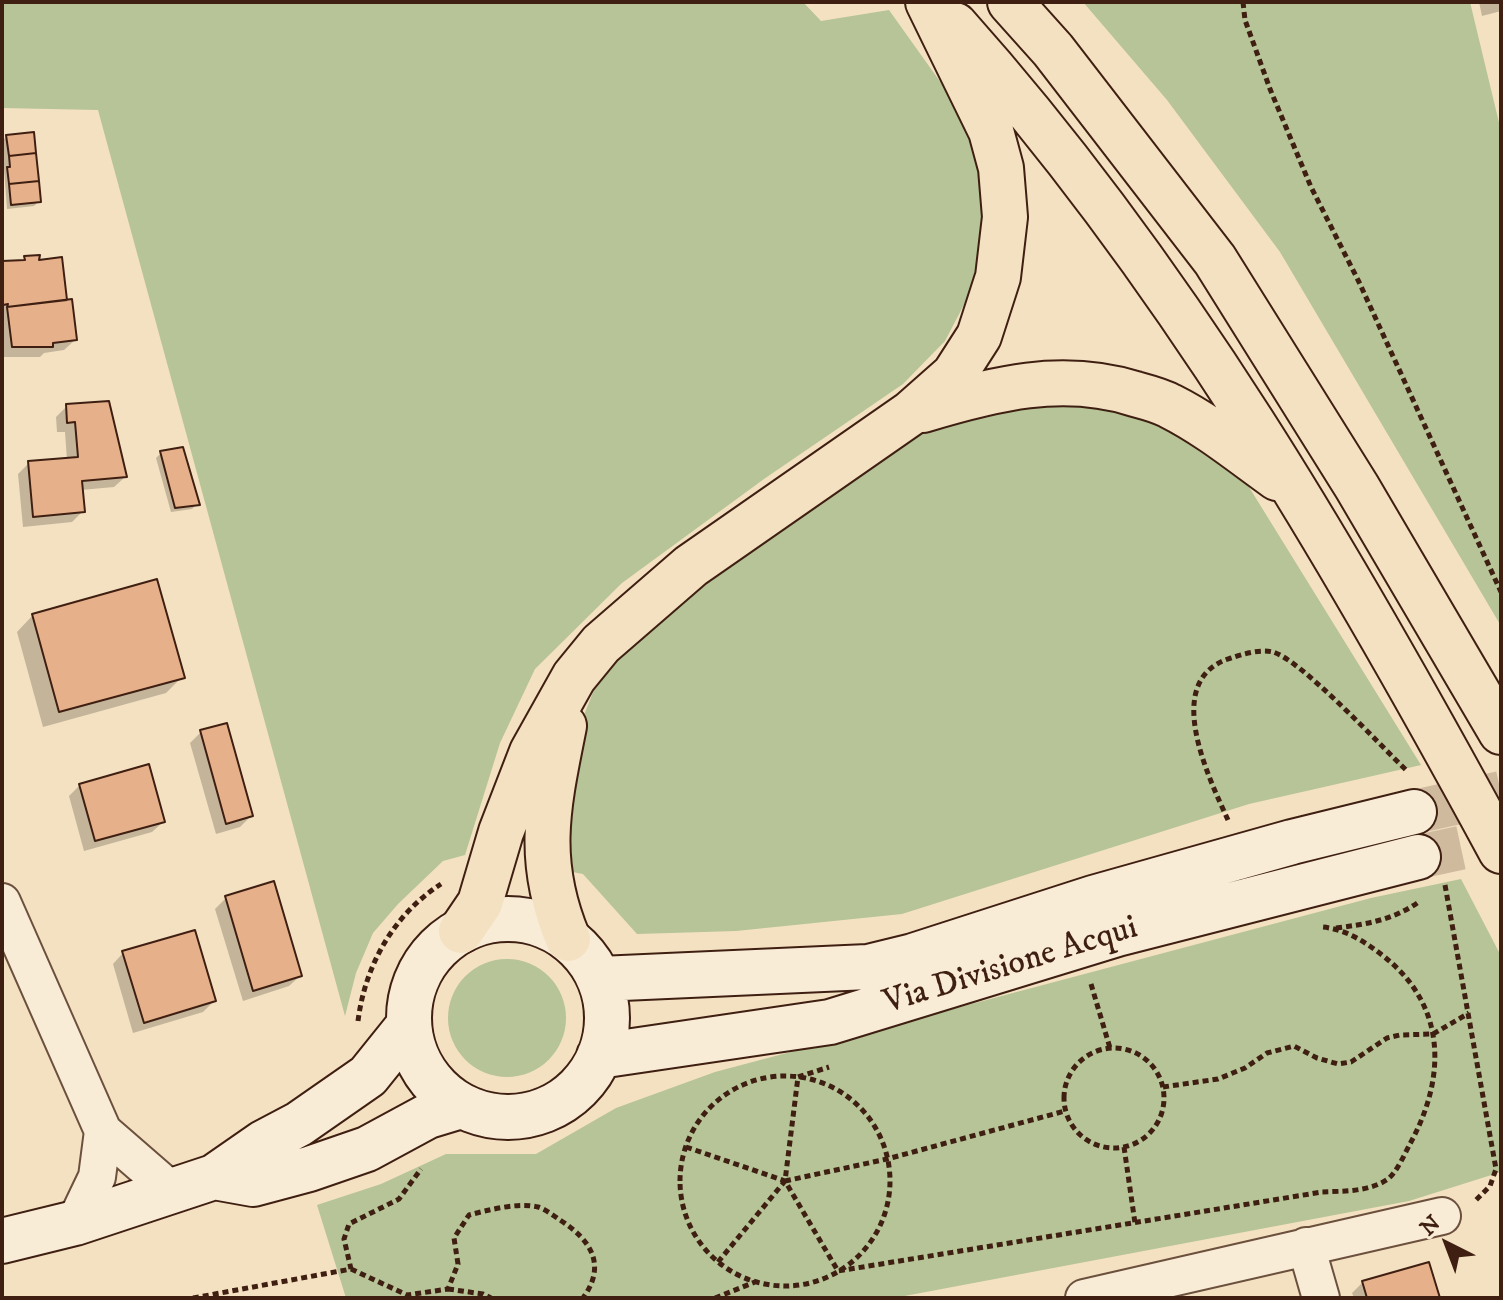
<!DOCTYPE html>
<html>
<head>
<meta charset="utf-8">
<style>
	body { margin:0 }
	#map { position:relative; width:1503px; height:1300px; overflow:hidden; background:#f4e1c1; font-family:"IM FELL DW Pica",serif }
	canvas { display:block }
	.frame { position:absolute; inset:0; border:4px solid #3f1f12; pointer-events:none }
	.north { position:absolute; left:1407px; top:1204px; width:80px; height:80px; -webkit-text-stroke:6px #f8ecd7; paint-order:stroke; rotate:318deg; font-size:22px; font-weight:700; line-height:32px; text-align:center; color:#3f1f12 }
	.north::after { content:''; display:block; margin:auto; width:28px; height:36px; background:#3f1f12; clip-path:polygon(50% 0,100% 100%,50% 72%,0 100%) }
</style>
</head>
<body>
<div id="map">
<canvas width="1503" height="1300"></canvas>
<div class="frame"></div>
<div class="north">N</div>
</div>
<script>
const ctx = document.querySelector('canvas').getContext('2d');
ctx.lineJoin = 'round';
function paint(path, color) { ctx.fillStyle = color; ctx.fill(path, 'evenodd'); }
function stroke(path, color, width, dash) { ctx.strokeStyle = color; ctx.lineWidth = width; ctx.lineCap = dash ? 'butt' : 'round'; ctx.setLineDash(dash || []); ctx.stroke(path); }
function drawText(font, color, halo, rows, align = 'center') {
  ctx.font = font + ' "IM FELL DW Pica",serif'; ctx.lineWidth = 6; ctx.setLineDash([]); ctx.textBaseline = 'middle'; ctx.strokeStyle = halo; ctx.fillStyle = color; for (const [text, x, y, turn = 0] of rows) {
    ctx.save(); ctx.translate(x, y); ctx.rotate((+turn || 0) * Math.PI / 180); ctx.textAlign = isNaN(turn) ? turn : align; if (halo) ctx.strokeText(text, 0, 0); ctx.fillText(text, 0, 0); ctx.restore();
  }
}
paint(new Path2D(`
	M2,2H803L821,21L889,10L971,125L985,183L979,276L945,341L903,384L764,479L622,583L535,669L500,743L465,855L443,861L398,904L373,933L356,973L345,1016L98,110L2,108Z
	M1083,2H1470L1501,131V626L1280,252L1167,100Z
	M1051,396L1159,421L1244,479L1421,765L1249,804L902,914L736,931L637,934L583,874L562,870L580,725L598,680L626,642L910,438L960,413Z
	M1461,879L1501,956V1172L1409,1201L894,1298H346L317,1205L381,1184L446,1154H536L616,1108L715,1072L1371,898Z
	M448 1018a59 59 0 1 1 118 0a59 59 0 1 1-118 0Z`), '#b6c497');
paint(new Path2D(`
	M1479,2H1501V11L1482,16Z
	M7,136L39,201L34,206L7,209L2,141Z
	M25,258L37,262L75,340L64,350L44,353L40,357H2V263L21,262Z
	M67,406L125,477L114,487L81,490L83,511L72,522L23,527L18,474L29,463L67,460L65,432H57L56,417Z
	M161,453L197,504L192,509L171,512L156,458Z
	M33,615L182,677L166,693L43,727L17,632Z
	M201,732L251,816L240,827L216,834L190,743Z
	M80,785L163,822L152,832L84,851L69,796Z
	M226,898L300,976L289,986L243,1001L215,909Z
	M123,953L214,1001L203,1012L133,1033L113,964Z
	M1363,1282L1438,1298H1354L1352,1293Z`), '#0003');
const building = new Path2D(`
	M34,132L36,153L9,156L6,135Z
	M36,153L39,181L9,184L7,167H10L9,156Z
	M39,181L41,202L11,205L9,184Z
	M40,255L39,260L62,257L67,300L7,307L8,304L3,305L2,261L25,260L24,256Z
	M72,299L77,340L53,343V347H12L7,307Z
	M109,401L127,477L82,481L85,512L33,517L28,461L78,457L75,422L67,423L66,404Z
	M183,447L200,505L175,508L160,451Z
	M157,579L185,678L59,712L32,614Z
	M227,723L253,816L226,824L200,730Z
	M149,764L165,822L95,841L79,784Z
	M274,881L302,976L253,991L225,896Z
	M195,930L216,1001L144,1023L122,951Z
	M1429,1262L1440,1298H1367L1362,1281Z`);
paint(building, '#e6b18a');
stroke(building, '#3f1f12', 2);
stroke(new Path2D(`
	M1414,812L1501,793
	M1418,857L1501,839`), '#d0ba9e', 44, [44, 22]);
const street = new Path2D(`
	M2,902L103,1131L164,1184L176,1188
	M75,1223L97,1177L103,1131
	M1306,1246L1321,1298
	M1084,1298L1442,1216`);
const secondary = new Path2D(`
	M409 1018a99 99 0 1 1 198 0a99 99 0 1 1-198 0Z
	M600,979L868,967L913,956L1093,898L1292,842L1414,812
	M599,1056L830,1022L1117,934L1418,857
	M214,1177L253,1184L309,1169L367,1149L428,1116L461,1106
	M2,1241L75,1223L214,1177L263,1143L299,1124L368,1076L409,1025`);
const highway = new Path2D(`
	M1010,2L1053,50L1215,260L1357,487L1501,732
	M955,25C1176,272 1344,561 1501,851
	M923,410C993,389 1062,371 1135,394C1146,397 1159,400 1170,406C1208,425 1242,453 1277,478
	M564,726C548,806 535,860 568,939
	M461,931L480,903L501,832L532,752L574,677L601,644L691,566L911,413L954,375L979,336L998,277L1005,217L1001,168L991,131L928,2`);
stroke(street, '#6c503e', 40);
stroke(secondary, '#3f1f12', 48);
stroke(highway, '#3f1f12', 48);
stroke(new Path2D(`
	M1243,2L1245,20L1270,89L1311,187L1359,282L1501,592
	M1228,820C1209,778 1160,679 1231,658C1243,654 1260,649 1273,652C1301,660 1381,746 1406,770
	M1445,885L1496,1169L1490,1186L1474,1202
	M1336,928C1367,924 1394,920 1420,901
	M1091,984L1110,1048
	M358,1021C365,966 393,915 441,884
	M1064 1098a50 50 0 1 1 100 0a50 50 0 1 1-100 0Z
	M680 1181a105 105 0 1 1 210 0a105 105 0 1 1-210 0Z
	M1163,1087L1218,1079L1245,1068L1267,1053L1294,1046L1317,1058L1338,1064L1351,1062L1387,1038L1400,1035L1433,1034L1469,1013
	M686,1147L785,1181L838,1271L1322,1192C1343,1191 1369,1192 1388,1179C1397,1172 1405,1153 1411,1142C1447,1075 1446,1004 1382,955C1364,941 1345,929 1322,927
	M1124,1147L1135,1223
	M785,1181L887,1159L1065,1111
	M718,1262L785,1181L798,1077L829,1067
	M351,1269L407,1295L448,1289L458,1264L454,1238L469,1215C488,1210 519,1202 538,1207C545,1209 554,1216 560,1220C591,1240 607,1265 583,1298
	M448,1289L483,1294L491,1298
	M193,1298L351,1269L344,1239L349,1224L399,1199L421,1169
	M715,1298L755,1282`), '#3f1f12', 5, [6, 4]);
stroke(street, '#f8ecd7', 36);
stroke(secondary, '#f8ecd7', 44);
stroke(highway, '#f4e1c1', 44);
drawText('34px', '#3f1f12', '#f8ecd7', [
	["Via Divisione Acqui",1011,967,-17]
]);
</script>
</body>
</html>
